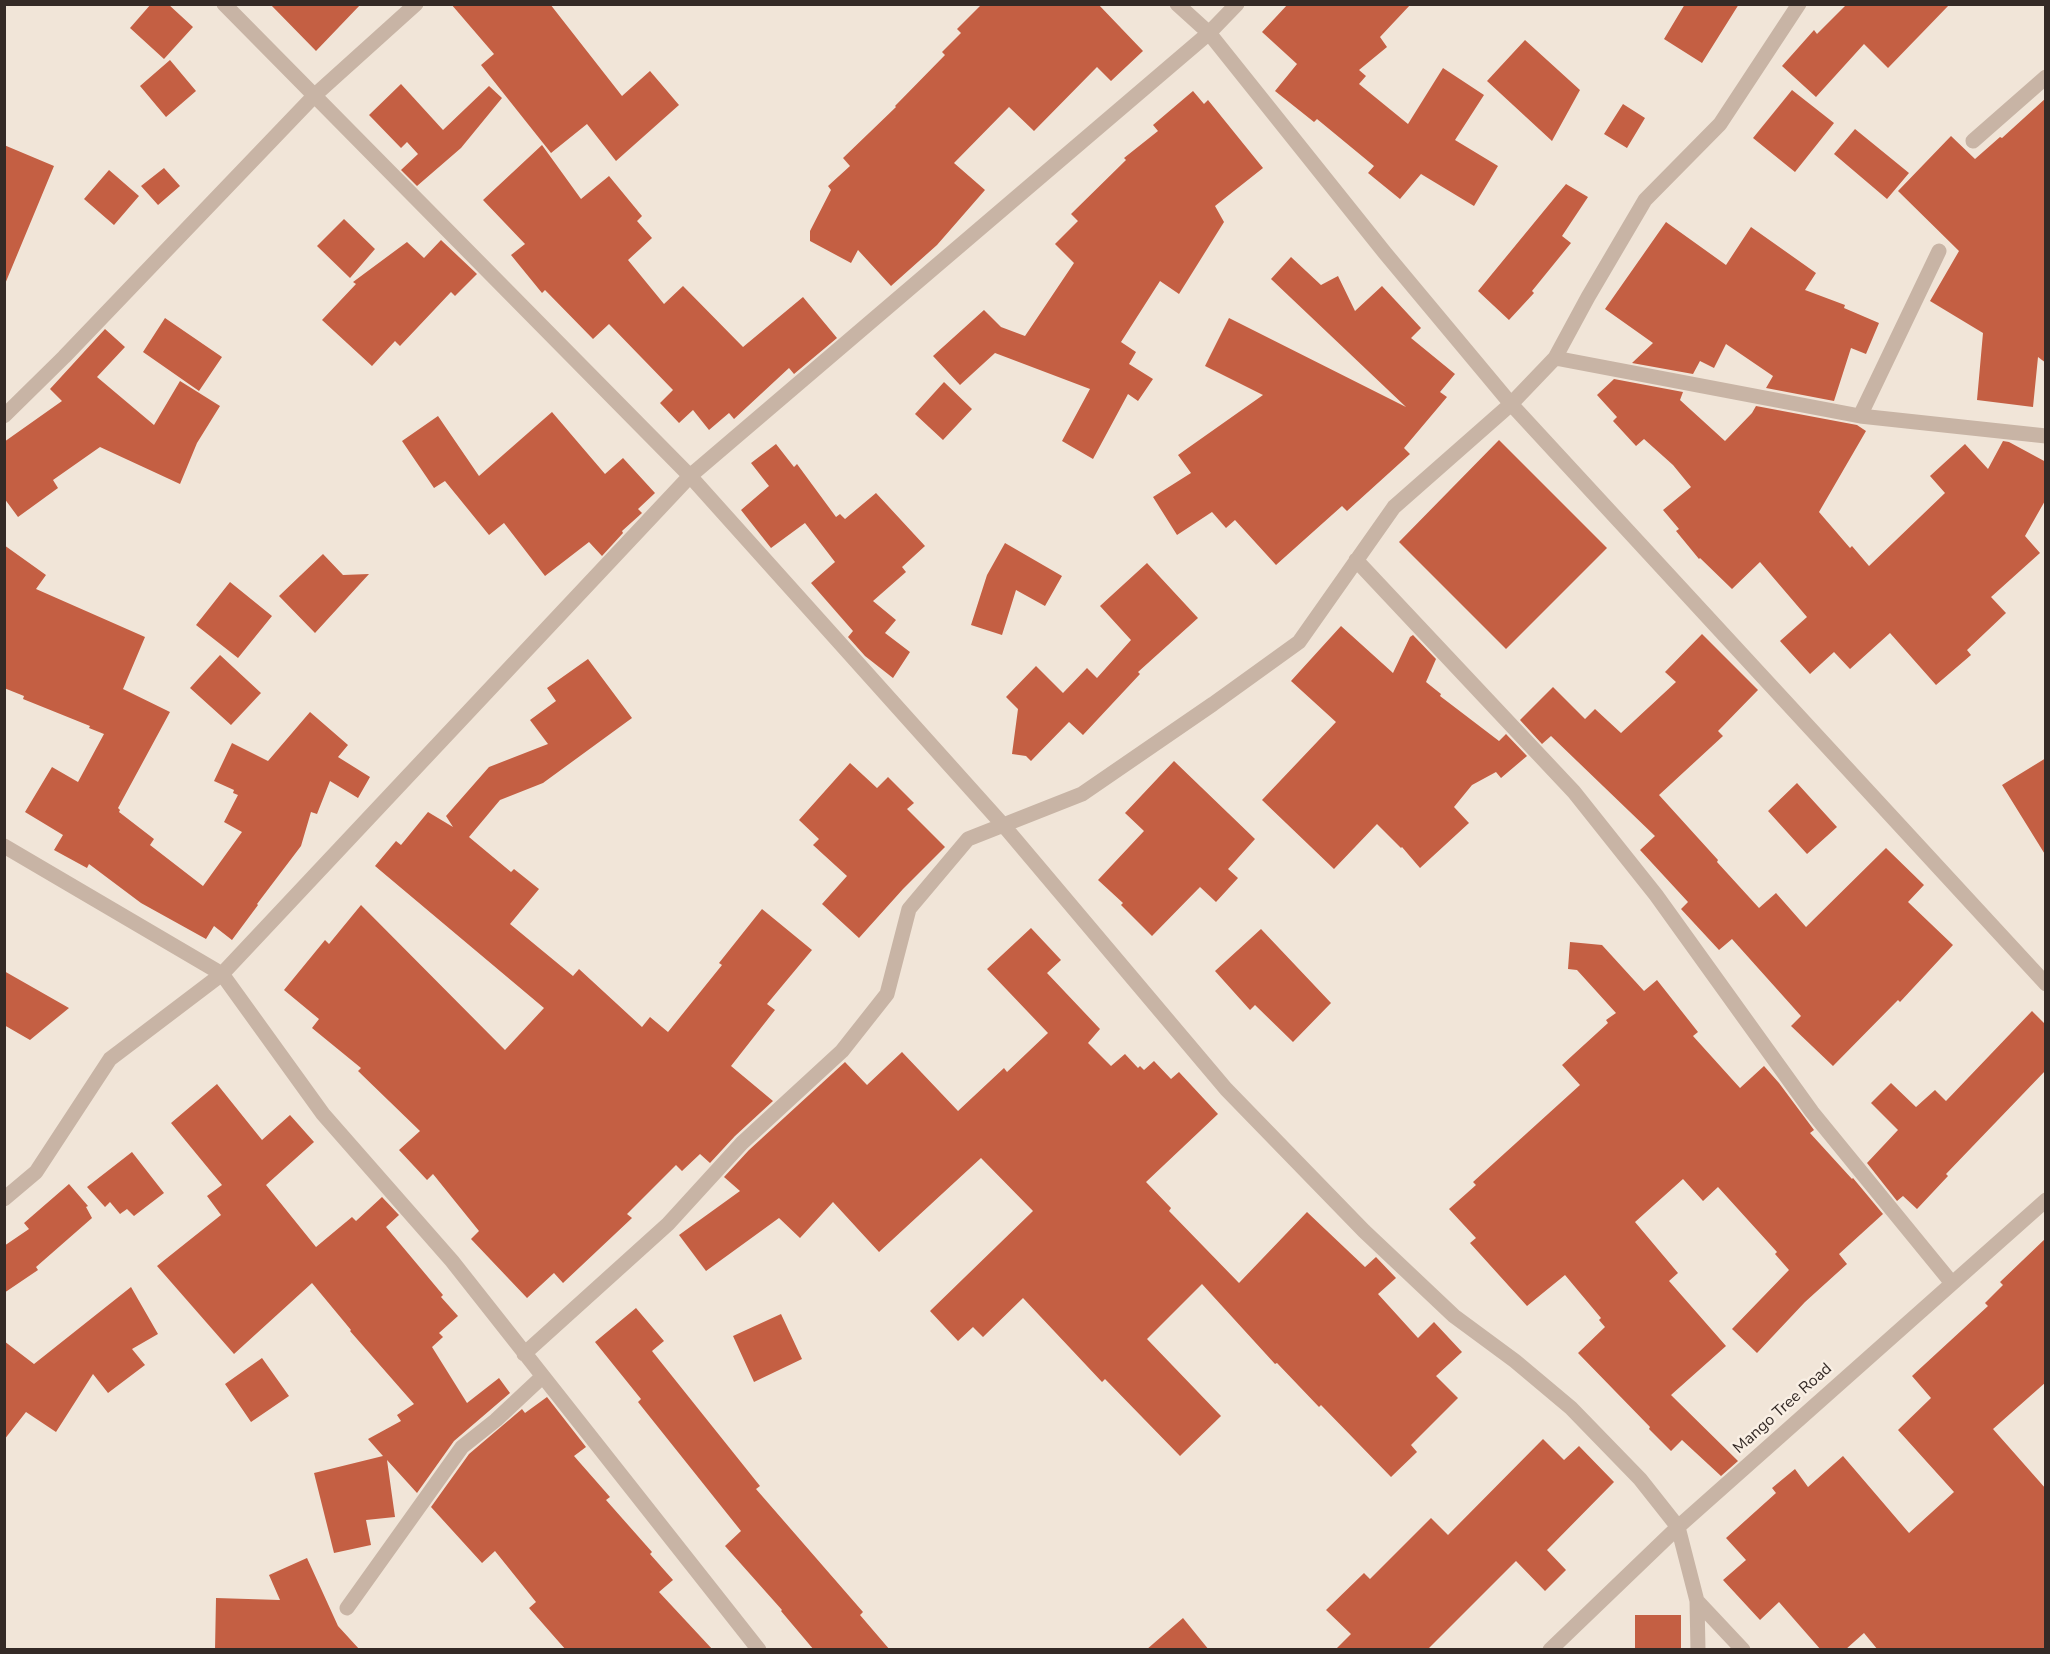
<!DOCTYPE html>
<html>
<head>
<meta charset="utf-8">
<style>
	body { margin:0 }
	#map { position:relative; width:2050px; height:1654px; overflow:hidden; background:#f1e5d8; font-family:"Nunito Sans",sans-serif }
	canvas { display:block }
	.frame { position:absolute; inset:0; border:6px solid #342a26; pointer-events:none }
</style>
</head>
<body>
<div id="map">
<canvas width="2050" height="1654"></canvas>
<div class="frame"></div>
</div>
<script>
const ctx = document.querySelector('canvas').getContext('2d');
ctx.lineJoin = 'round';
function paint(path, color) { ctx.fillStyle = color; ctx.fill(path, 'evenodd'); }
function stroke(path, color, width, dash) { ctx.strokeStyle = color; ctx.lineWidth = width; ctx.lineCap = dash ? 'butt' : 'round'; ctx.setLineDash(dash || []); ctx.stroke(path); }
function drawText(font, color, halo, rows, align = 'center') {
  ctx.font = font + ' "Nunito Sans",sans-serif'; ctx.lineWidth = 5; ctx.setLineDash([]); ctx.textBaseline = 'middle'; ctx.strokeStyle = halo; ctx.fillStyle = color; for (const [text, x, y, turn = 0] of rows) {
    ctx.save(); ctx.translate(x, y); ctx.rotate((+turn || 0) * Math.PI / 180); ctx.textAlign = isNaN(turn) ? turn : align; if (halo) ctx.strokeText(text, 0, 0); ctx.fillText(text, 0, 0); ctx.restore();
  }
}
paint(new Path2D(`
	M151,4H168L193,27L164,59L130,28Z
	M270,4H361L316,51Z
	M451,4H550L622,96L650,71L679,105L616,161L587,124L551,153L481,65L494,54Z
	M982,4H1098L1143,51L1111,81L1097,67L1034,131L1009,107L954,163L985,190L937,245L891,286L858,250L851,263L810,241V231L831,190L828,186L850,166L843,158L896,107L895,106L945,55L942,52L961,33L957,29Z
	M1288,4H1411L1380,37L1387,47L1359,70L1366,76L1359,84L1408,124L1443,68L1484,95L1455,140L1498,166L1474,206L1421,174L1400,199L1368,173L1374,166L1317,119L1314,122L1275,91L1297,64L1262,32Z
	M1685,4H1739L1702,63L1664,39Z
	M1847,4H1950L1888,68L1864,44L1816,97L1782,66L1814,30L1817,34Z
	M1525,40L1580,90L1552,141L1487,81Z
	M170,60L196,91L166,117L140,86Z
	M401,84L443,130L489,86L502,98L461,148L417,186L401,170L418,154L407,142L401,148L369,115Z
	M1792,90L1834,123L1795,172L1753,138Z
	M1193,91L1204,104L1208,100L1263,168L1215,206L1224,222L1179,294L1160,281L1121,342L1136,352L1129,364L1153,379L1138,401L1128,394L1093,459L1062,441L1090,389L995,353L960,385L933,356L984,310L1001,327L1025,336L1074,263L1055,244L1078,221L1071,214L1126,160L1124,158L1158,131L1153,125Z
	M2046,98V363L2038,357L2033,407L1977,400L1983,333L1930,301L1959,251L1898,191L1951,136L1975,159L2000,137L2002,138Z
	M1623,104L1645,118L1627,148L1604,134Z
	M1855,129L1909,173L1887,199L1834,154Z
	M4,145L54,166L5,284H4Z
	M542,145L581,199L609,176L642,216L637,221L652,238L628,260L664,304L683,286L743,347L803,297L837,338L794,374L789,368L734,419L729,413L709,430L693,410L679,423L660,403L673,390L609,324L593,339L545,290L542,293L511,255L525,244L483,200Z
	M164,168L180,186L158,205L141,186Z
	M109,170L139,196L114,225L84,199Z
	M1566,184L1588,197L1562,236L1571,243L1532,291L1534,293L1509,320L1478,291Z
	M344,219L375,249L350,278L317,246Z
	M1666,222L1726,265L1751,227L1816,273L1805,290L1845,305L1844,308L1879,323L1866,354L1851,348L1834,401L1766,388L1773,376L1726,344L1714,368L1700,361L1693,374L1632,363L1653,343L1605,309Z
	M441,240L477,274L455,296L451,292L400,346L395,341L372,366L322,320L356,284L353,282L407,242L424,258Z
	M1291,257L1321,285L1338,276L1355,311L1382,286L1421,328L1411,338L1455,374L1440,392L1447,397L1404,448L1410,454L1347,511L1342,506L1276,565L1235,520L1226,528L1212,512L1177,535L1153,497L1191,473L1178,455L1263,395L1205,366L1229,318L1406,407L1271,279Z
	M165,318L222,357L199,391L143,352Z
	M105,329L125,347L97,377L154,425L180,381L220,406L197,443L180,484L100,447L53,480L58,488L18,517L4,498V442L62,401L50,389Z
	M1614,379L1683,392L1680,400L1725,441L1752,413L1756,406L1857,425L1866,431L1819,512L1850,548L1852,546L1869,566L1945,493L1930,476L1965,444L1988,469L2003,441L2009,442L2046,462V499L2025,536L2040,553L1991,597L2006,613L1967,650L1971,655L1936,685L1890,633L1850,669L1834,652L1810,674L1780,641L1807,617L1760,562L1732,589L1700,558L1699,559L1676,531L1679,529L1663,510L1691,487L1673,465L1644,439L1636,446L1613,421L1617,417L1597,395Z
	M944,382L972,409L943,440L915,414Z
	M552,412L605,474L623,458L655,493L638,509L642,513L622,531L623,533L602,556L589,542L545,576L504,523L489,535L445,481L434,488L402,441L438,416L479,476Z
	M1499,440L1607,548L1506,649L1399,542Z
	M776,444L794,467L797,464L836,517L840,514L845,519L876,493L925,546L902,567L906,572L873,601L896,620L885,633L910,652L893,678L865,656L848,637L853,631L811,583L835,562L805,523L771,548L741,510L769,486L751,463Z
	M1005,543L1062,576L1045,606L1016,590L1002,635L971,625L987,575Z
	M4,545L46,575L36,589L145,637L123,689L170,712L118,808L120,810L119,812L154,839L150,845L203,886L242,832L224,822L238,795L233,793L234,790L214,781L232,743L268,761L310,712L348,745L338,757L370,777L358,798L330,781L317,814L311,812L301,846L257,904L258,905L232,940L214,926L206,939L141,903L89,864L87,868L54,850L63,835L25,812L52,767L78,782L104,734L89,728L90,726L23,699L24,696L4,688Z
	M323,554L343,575L369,574L315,633L279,596Z
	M1147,563L1198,618L1138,672L1140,674L1083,735L1069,722L1031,761L1026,756L1012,754L1018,709L1006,697L1036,666L1063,693L1087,668L1097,678L1131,640L1100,606Z
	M230,582L272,616L238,658L196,625Z
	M1341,626L1393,673L1410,637L1413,635L1436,659L1426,682L1441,694L1440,696L1499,741L1506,734L1527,756L1501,778L1496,772L1472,785L1454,807L1469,823L1420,868L1402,847L1401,848L1377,824L1334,869L1262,800L1336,722L1291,681Z
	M1702,634L1758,690L1718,731L1723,736L1659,795L1718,860L1717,862L1759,908L1776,893L1806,927L1886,848L1924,885L1908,902L1953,945L1900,1002L1898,1000L1833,1066L1791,1026L1801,1016L1732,939L1719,950L1681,909L1688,902L1640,850L1655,836L1551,736L1542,744L1520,720L1553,687L1585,719L1595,709L1621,733L1676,682L1665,672Z
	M220,655L261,693L231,725L190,688Z
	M588,659L632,718L543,783L500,800L469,837L511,872L514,869L539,889L510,924L573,976L579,969L642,1027L650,1017L668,1032L722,965L719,963L762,909L812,950L767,1004L775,1010L731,1066L773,1101L735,1136L710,1163L700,1154L682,1171L676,1165L627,1214L632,1218L563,1283L554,1273L527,1298L471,1239L479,1231L433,1174L427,1180L399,1150L420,1131L358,1071L361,1068L312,1028L319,1019L284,990L325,940L329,944L361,905L505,1050L544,1008L375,866L396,841L401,845L428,812L453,827L446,816L489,767L548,744L530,720L556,701L547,688Z
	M2046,758V856L2002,785Z
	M1174,761L1255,839L1228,869L1238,878L1216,902L1200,887L1152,936L1121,905L1123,903L1098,880L1144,831L1125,813Z
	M850,763L877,788L888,777L914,803L907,809L945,847L903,889L859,938L822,904L847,876L813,845L819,839L799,820Z
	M1797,783L1837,827L1807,854L1768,811Z
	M1031,928L1061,960L1047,973L1100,1029L1088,1043L1111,1066L1125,1054L1138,1068L1140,1066L1144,1070L1154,1061L1171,1079L1179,1072L1218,1114L1146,1182L1171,1208L1169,1211L1239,1283L1307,1212L1365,1267L1376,1257L1396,1278L1378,1294L1418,1338L1434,1322L1462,1352L1436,1376L1458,1398L1411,1445L1417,1452L1391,1477L1321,1405L1319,1407L1277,1363L1275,1364L1202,1284L1147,1339L1221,1416L1180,1456L1105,1379L1102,1382L1023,1298L983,1337L973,1327L958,1341L930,1311L1033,1211L981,1158L879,1252L833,1202L800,1238L779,1218L706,1271L679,1235L740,1191L724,1177L749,1150L845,1062L867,1085L902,1052L958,1111L1004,1068L1007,1072L1048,1033L987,969Z
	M1261,929L1331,1003L1293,1042L1255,1005L1250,1010L1215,971Z
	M1570,942L1602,945L1644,991L1657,980L1698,1032L1693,1036L1740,1088L1764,1066L1779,1083L1814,1130L1810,1133L1852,1179L1853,1178L1883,1214L1839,1254L1847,1264L1805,1302L1757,1353L1732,1329L1789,1270L1775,1254L1777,1252L1718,1187L1703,1201L1683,1179L1635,1222L1678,1273L1669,1281L1726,1346L1671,1395L1738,1461L1721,1476L1682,1440L1671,1451L1649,1429L1650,1427L1578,1353L1605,1327L1599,1320L1601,1318L1565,1275L1527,1306L1470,1243L1476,1238L1449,1209L1476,1185L1473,1182L1580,1085L1562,1065L1608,1023L1606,1020L1616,1013L1577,970L1568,969Z
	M4,971L69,1008L30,1040L4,1025Z
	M2032,1011L2046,1025V1070L1946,1174L1948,1176L1917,1209L1903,1196L1897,1201L1867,1163L1898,1130L1871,1103L1891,1083L1916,1107L1935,1090L1946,1101Z
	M217,1084L262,1140L290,1115L314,1142L266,1185L316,1247L352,1217L356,1221L382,1197L399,1215L386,1227L443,1295L441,1297L458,1316L439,1333L443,1337L432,1347L467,1403L499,1378L510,1393L454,1441L417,1493L387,1460L395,1517L366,1520L371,1545L334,1553L314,1473L383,1456L368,1439L401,1421L397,1415L414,1404L350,1331L351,1330L312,1283L234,1354L157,1266L221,1215L207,1196L222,1185L171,1123Z
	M132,1152L164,1193L134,1216L127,1209L120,1214L110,1202L105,1207L87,1187Z
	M69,1184L88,1206L86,1207L92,1218L36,1267L38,1270L4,1293V1246L29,1229L24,1223Z
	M2046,1238V1382L1993,1429L2046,1489V1650H1878L1864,1633L1845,1650H1821L1779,1602L1760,1620L1723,1580L1746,1560L1726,1538L1776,1493L1772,1488L1795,1469L1808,1487L1843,1456L1909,1533L1954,1492L1898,1430L1931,1398L1912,1376L1988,1306L1985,1303L2003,1285L2000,1282Z
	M131,1287L158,1334L132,1349L145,1365L108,1393L93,1374L56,1432L26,1412L4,1440V1341L34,1364Z
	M636,1308L664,1341L652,1351L760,1486L756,1489L863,1612L860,1615L890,1650H814L781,1611L782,1610L725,1546L741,1531L638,1402L641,1399L595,1342Z
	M781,1314L802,1359L754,1382L733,1336Z
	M262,1358L289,1396L251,1422L225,1384Z
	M547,1397L586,1447L574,1456L610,1497L606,1500L652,1552L650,1554L673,1580L659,1592L713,1650H566L529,1608L536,1602L495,1551L482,1563L431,1507L469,1454L522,1409L525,1413Z
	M1543,1439L1564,1460L1579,1446L1614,1482L1547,1550L1566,1570L1545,1591L1516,1561L1427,1650H1335L1351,1634L1326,1610L1364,1573L1370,1579L1431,1518L1448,1535Z
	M307,1558L338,1626L360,1650H215L216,1598L280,1600L269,1575Z
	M1635,1615H1681V1650H1635Z
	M1183,1618L1209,1650H1146Z`), '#c45f43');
stroke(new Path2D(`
	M224,4L690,476L1004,826L1226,1089L1364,1231L1454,1316L1515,1361L1571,1408L1640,1479L1678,1527L1697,1601L1698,1650
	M1177,4L1209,33L1385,253L1511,404L2046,984
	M1973,141L2046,77
	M1555,358L1588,297L1645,200L1720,124L1799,4
	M4,416L64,357L315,95L416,4
	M1860,416L1939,251
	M1356,560L1574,792L1656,895L1812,1112L1951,1282
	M4,846L222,974L323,1114L452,1261L759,1650
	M4,1199L36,1172L110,1059L222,974L690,476L1209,33L1237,4
	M524,1354L668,1224L742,1143L842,1051L887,994L909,909L968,839L1082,794L1213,704L1299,642L1394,507L1511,404L1555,358L1860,416L2046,436
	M1697,1601L1743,1650
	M347,1608L462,1447L496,1420L542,1377
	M1550,1650L1678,1527L2046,1200`), '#c8b4a5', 15);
drawText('16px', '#342a26', '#f9efe4', [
	["Mango Tree Road",1783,1409,-42]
]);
</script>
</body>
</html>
